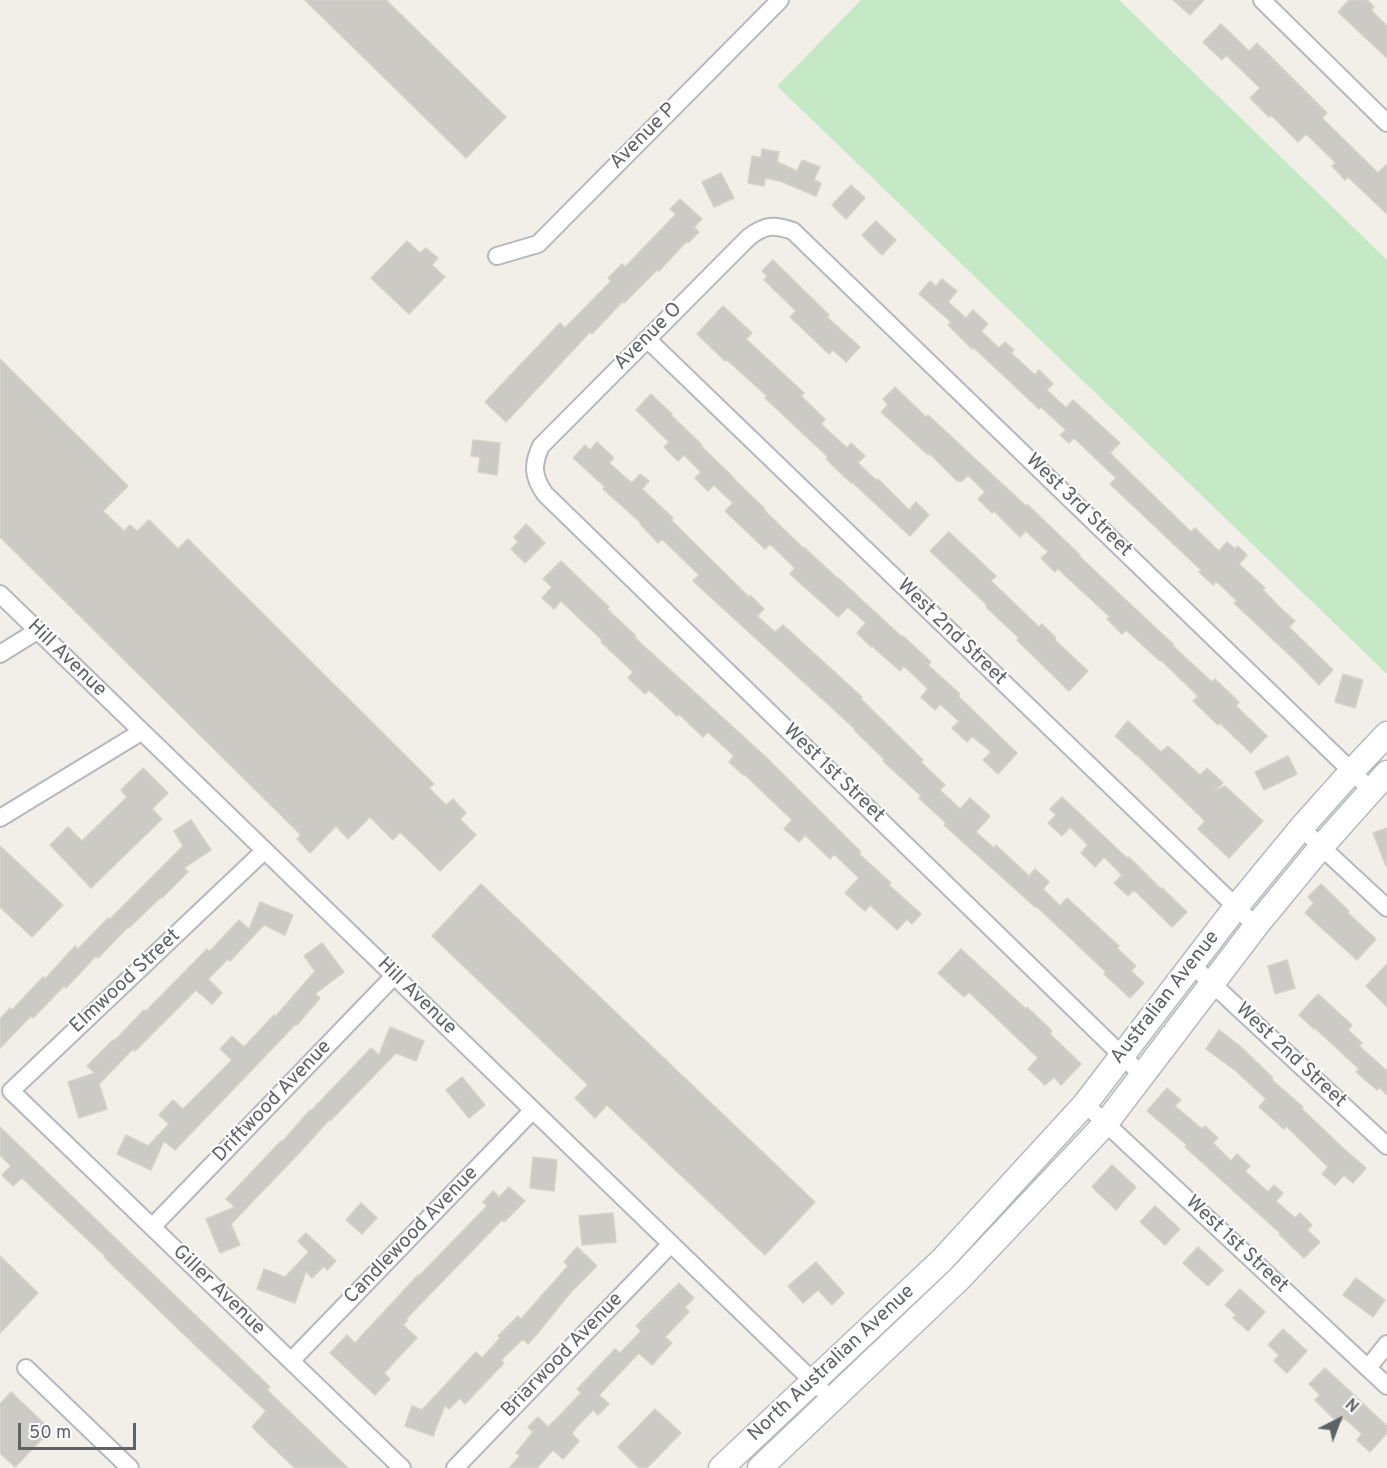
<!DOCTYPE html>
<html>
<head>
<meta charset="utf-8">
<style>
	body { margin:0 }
	#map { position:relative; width:1387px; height:1468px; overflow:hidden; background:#f1efe8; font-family:Overpass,sans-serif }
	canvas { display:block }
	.north { position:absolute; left:1309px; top:1390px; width:60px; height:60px; -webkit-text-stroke:4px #fff; paint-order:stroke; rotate:42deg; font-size:16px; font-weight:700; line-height:24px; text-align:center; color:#5f6368 }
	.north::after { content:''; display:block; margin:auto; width:21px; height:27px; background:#5f6368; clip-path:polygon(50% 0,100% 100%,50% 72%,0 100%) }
	.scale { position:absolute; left:18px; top:1423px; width:118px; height:27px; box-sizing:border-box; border:3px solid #5f6368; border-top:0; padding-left:8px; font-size:18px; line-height:21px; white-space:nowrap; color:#5f6368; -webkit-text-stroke:4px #fff; paint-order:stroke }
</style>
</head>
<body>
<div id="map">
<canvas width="1387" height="1468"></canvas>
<div class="north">N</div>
<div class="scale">50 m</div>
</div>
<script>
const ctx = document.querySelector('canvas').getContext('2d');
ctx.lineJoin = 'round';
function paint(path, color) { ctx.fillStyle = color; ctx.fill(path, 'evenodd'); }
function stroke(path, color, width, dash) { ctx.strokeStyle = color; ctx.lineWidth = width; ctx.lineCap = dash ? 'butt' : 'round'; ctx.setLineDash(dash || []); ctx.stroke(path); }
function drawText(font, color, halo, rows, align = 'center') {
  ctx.font = font + ' Overpass,sans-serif'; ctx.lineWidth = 4.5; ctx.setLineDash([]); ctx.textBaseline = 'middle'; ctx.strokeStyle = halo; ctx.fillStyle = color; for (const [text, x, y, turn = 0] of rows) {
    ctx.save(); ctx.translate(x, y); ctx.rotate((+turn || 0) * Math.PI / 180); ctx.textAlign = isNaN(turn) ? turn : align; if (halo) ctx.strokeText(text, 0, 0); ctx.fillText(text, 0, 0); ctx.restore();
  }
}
paint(new Path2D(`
	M861,0H1119L1387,260V674L777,86Z`), '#c5e8c5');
const building = new Path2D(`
	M305,0H386L506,117L466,158Z
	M1173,0H1204L1190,15Z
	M1349,0H1367L1374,7L1371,10L1387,26V58L1338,12Z
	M1221,24L1249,51L1257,43L1327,113L1322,118L1378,173L1387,164V214L1348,177L1345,180L1332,166L1336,163L1306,134L1298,142L1271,115L1269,117L1250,98L1260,88L1226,55L1222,60L1203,42Z
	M762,149L779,152L777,162L797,171L802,160L820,167L814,180L821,183L816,196L780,181L765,178L764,186L748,183L752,156L761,158Z
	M721,173L734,198L714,207L702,182Z
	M851,185L865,198L846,219L832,205Z
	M680,199L702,219L694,227L699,232L688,243L687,241L659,271L658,269L624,303L623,301L592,334L590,332L506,422L485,402L560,323L565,328L611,281L608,278L622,264L625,267L676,214L670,209Z
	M876,221L896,240L882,255L862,235Z
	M407,241L420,253L426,248L438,258L432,265L445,277L409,314L371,278Z
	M773,260L829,315L827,317L860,347L846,362L833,350L829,354L790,317L796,311L764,280L767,276L762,271Z
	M942,279L957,291L948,302L966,318L973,310L988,324L981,331L999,348L1005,342L1014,350L1011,353L1035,375L1039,370L1053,384L1047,390L1066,408L1073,400L1120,443L1110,453L1191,532L1195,528L1219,551L1227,542L1235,549L1238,546L1247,555L1239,564L1265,588L1263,590L1276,603H1275L1295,621L1289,627L1333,670L1319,685L1299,664L1234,603L1237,601L1216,581L1213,585L1199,572L1201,570L1110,484L1116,478L1074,438L1069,443L1060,435L1066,430L1041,407L1039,409L973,347L972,349L948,325L951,322L919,294L930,281L936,286Z
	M723,306L752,333L746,339L804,393L801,396L825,419L821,424L847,448L851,443L865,456L858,463L876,480L878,479L909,510L916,502L929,515L910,536L852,482L851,483L826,459L828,457L765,398L767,396L727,360L725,361L697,334Z
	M0,359L128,486L103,511L124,531L130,525L137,531L149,520L178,549L188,539L434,784L429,788L446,805L453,799L466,813L460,819L476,835L440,871L400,832L393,840L370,817L348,839L336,826L310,853L297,839L301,835L0,537Z
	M895,387L926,417L928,415L1026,506L1028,505L1080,555L1079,556L1174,645L1173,646L1212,682L1215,679L1239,702L1236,706L1267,736L1251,753L1220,723L1218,725L1193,701L1198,696L1161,660L1160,661L1126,630L1122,634L1107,619L1110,617L1058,569L1055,572L1041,558L1048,552L1026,531L1020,537L994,511L992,513L978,499L985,492L968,475L962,481H957L929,453L928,455L881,412L888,405L883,399Z
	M651,394L672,414L671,415L702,445L701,446L734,478H733L765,509L764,510L803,548L804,547L837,578V577L902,637L903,636L931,662L928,665L960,694L958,696L1017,753L998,774L983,760L991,752L972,736L967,742L952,728L959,721L940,704L935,710L921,697L928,689L904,666L900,671L872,646L871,647L857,633L866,623L848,607L838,617L790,574L795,568L770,544L765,549L725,511L733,503L714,485L708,491L695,478L701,472L684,455L678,461L664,447L669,442L636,410Z
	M473,440L500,443L497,475L478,472L480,457L471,456Z
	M597,442L614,458L609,463L632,483L640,474L649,481L642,489L673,518L671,520L749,597L750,595L764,609L757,616L775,632L783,625L862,697L861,699L923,760L921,762L945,785L940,790L960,809L970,798L990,816L976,832L994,848L996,845L1029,876L1035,869L1049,882L1043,889L1060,906L1067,898L1119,946L1117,948L1136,966L1131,971L1144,983L1130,998L1104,974L1106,972L1036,906L1035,907L944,825L946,823L919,798L921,796L883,761L885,760L854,730L855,729L693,581L699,575L662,539L658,543L640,524L641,523L603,489L605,487L573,458L585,445L590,450Z
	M526,524L545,543L525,563L511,549L518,542L514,537Z
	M949,532L996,576L991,581L1039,627L1042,624L1056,638L1055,640L1088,671L1069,691L1017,640L1019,638L986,607L987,605L930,551Z
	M561,561L609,607L607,609L636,636L634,637L767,758L861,852L859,854L891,883L889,885L921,914L912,924L907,919L897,930L870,905L865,911L845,893L859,878L834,854L830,859L805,835L799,842L784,829L792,820L744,774L743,775L729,762L734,756L708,732L703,737L679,714L677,716L649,690L645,694L628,678L633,672L601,642L602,640L561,601L554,609L542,598L552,587L543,579Z
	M1343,674L1363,680L1355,708L1335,702Z
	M1128,721L1161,752L1168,746L1200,775L1207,768L1223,783L1214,791L1225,786L1263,821L1229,858L1198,829L1205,821L1136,754V755L1115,736Z
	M1288,756L1297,774L1264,790L1255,772Z
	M143,768L168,793L152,809L162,819L91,888L50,845L68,827L82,841L127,797L121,790Z
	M1062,797L1127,858L1129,857L1161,889L1162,888L1187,912L1172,927L1134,890L1128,896L1114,883L1122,875L1104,857L1095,867L1081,853L1088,845L1070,827L1062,836L1048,823L1056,815L1050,809Z
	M191,820L211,850L184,868L188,872L162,898L161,897L129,928L128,927L98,958L96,956L66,988L64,986L33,1018L31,1016L0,1048V1019L10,1008L12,1010L43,977L45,979L75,946L78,949L108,918L110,919L183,846L174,831Z
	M1387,828V866H1386L1373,833Z
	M0,846L63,905L32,937L0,907Z
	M481,884L815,1202L765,1255L607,1105L595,1118L575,1098L588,1085L432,936Z
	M1321,884L1349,911L1347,912L1376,939L1357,960L1305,913L1314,903L1308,897Z
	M260,902L293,915L285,935L264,925L230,961L228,959L208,979L222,993L212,1004L196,990L135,1051L133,1049L99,1084L107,1109L79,1118L68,1082L95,1073L87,1066L113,1040L114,1041L144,1010L146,1011L207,949L209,952L239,920L249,929Z
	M322,943L344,972L315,994L320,998L297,1025L296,1024L175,1150L164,1141L151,1170L117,1154L126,1135L148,1146L169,1124L159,1115L173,1100L183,1109L232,1060L220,1049L232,1036L244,1047L274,1015L276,1016L315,971L304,956Z
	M961,949L1026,1009L1027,1007L1052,1031L1050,1034L1081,1064L1061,1085L1054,1077L1045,1085L1028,1069L1038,1058L969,992L964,997L938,973Z
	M1287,960L1295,988L1275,994L1268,966Z
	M1387,964V1007L1366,986Z
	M1318,994L1352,1025L1348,1030L1362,1043L1359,1046L1387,1071V1095L1379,1087L1377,1090L1356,1072L1359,1069L1315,1028L1314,1029L1299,1015Z
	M390,1027L424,1041L416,1061L396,1053L331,1120L330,1119L301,1151L231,1224L240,1245L220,1253L206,1219L235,1207L226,1199L281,1141L282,1142L310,1110L311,1111L371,1048L379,1055Z
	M1219,1030L1240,1046L1273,1078L1272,1080L1303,1107L1302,1109L1344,1149L1366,1168L1353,1183L1344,1175L1335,1185L1322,1174L1328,1167L1286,1126L1284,1129L1259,1107L1266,1099L1236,1071L1206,1049Z
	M462,1077L485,1105L469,1118L446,1090Z
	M1167,1088L1181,1100L1175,1106L1202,1129L1205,1126L1218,1138L1213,1143L1231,1161L1237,1154L1250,1166L1245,1171L1268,1192L1274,1185L1283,1193L1276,1201L1295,1218L1300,1213L1312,1225L1307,1230L1320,1242L1304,1258L1279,1234L1280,1233L1185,1147L1187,1145L1147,1111Z
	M0,1127L270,1387L267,1390L348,1468H295L283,1457L252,1427L266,1411L197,1347L104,1257L105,1256L22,1178L13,1186L2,1175L11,1166L0,1155Z
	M533,1157L557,1160L554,1191L530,1188Z
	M1112,1165L1136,1187L1116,1210L1092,1187Z
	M509,1187L525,1201L504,1222L502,1220L406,1319L408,1320L403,1325L417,1338L384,1373L390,1379L375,1395L330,1353L347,1335L355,1343L418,1275L419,1276L487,1206L483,1202L493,1191L499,1197Z
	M361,1203L377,1218L362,1234L346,1220Z
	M1155,1206L1180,1229L1165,1245L1140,1222Z
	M613,1213L616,1242L582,1245L579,1216Z
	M306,1233L336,1261L327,1270L324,1266L312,1278L306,1271L295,1303L257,1289L264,1269L285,1277L309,1252L298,1241Z
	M577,1247L597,1266L571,1292L537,1334L528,1344L523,1339L501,1360L504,1363L465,1404L460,1398L449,1409L445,1405L433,1436L405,1426L412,1406L422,1410L476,1352L482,1358L500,1338L498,1336L518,1316L521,1319L568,1266L564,1262Z
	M1198,1247L1223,1270L1208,1286L1183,1263Z
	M0,1256L38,1293L0,1333Z
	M816,1262L844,1293L832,1305L818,1290L803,1303L788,1286Z
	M1356,1278L1385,1300L1373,1317L1343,1295Z
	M679,1283L694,1298L685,1307L689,1312L665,1337L672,1343L652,1365L639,1353L599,1395L609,1404L598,1415L593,1410L575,1429L572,1434L579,1441L563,1459L553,1450L537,1468H509L520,1456L516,1453L533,1432L528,1427L538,1417L548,1427L560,1415L581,1393L577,1389L615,1349L620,1353L641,1331L636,1326Z
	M1240,1289L1265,1312L1248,1331L1233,1318L1236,1315L1225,1305Z
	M1283,1329L1307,1351L1287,1373L1274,1361L1279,1355L1268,1345Z
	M1325,1368L1387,1426V1433L1370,1452L1357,1440L1362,1434L1344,1418L1339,1424L1315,1400L1320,1395L1309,1384Z
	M11,1392L51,1430L15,1467L0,1453V1404Z
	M655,1409L681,1433L647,1468H639L618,1447Z`);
paint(building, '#cccac5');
stroke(building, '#d6d1c6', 1.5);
const street = new Path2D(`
	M1262,0L1387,123
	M497,256L538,244L780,0
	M647,339L1256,926
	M0,594L821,1389
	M0,654L37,631
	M0,818L141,732
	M1301,828L1387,908
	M264,851L11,1091L402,1468
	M1192,965L1387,1146
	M1142,1075L545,494C533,477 532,465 541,446L749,237C765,225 774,224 793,231L1371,790
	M1085,1104L1387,1386
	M152,1227L394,976
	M291,1361L533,1110
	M26,1368L130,1468
	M1368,1368L1387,1344
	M455,1468L671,1244`);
const secondary = new Path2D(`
	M721,1468L942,1260L1085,1104L1236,907L1301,828L1351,772L1387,734
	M760,1468L959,1279L1106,1123L1256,926L1321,847L1387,773`);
stroke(street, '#b5b8bc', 20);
stroke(secondary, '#b6babf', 27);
stroke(street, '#fff', 16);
stroke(secondary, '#fff', 24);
drawText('20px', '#5f6368', '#fff', [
	["Avenue P",644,137,-45],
	["Avenue O",649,337,-45],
	["West 3rd Street",1078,506,44],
	["West 2nd Street",951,633,44],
	["Hill Avenue",66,659,44],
	["West 1st Street",833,774,44],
	["Elmwood Street",126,982,-43],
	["Hill Avenue",416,997,44],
	["Australian Avenue",1166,998,-52],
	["West 2nd Street",1290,1056,43],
	["Driftwood Avenue",273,1102,-46],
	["Candlewood Avenue",412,1236,-46],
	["West 1st Street",1236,1245,43],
	["Giller Avenue",218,1291,44],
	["Briarwood Avenue",563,1356,-46],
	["North Australian Avenue",832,1364,-43]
]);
</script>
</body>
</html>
